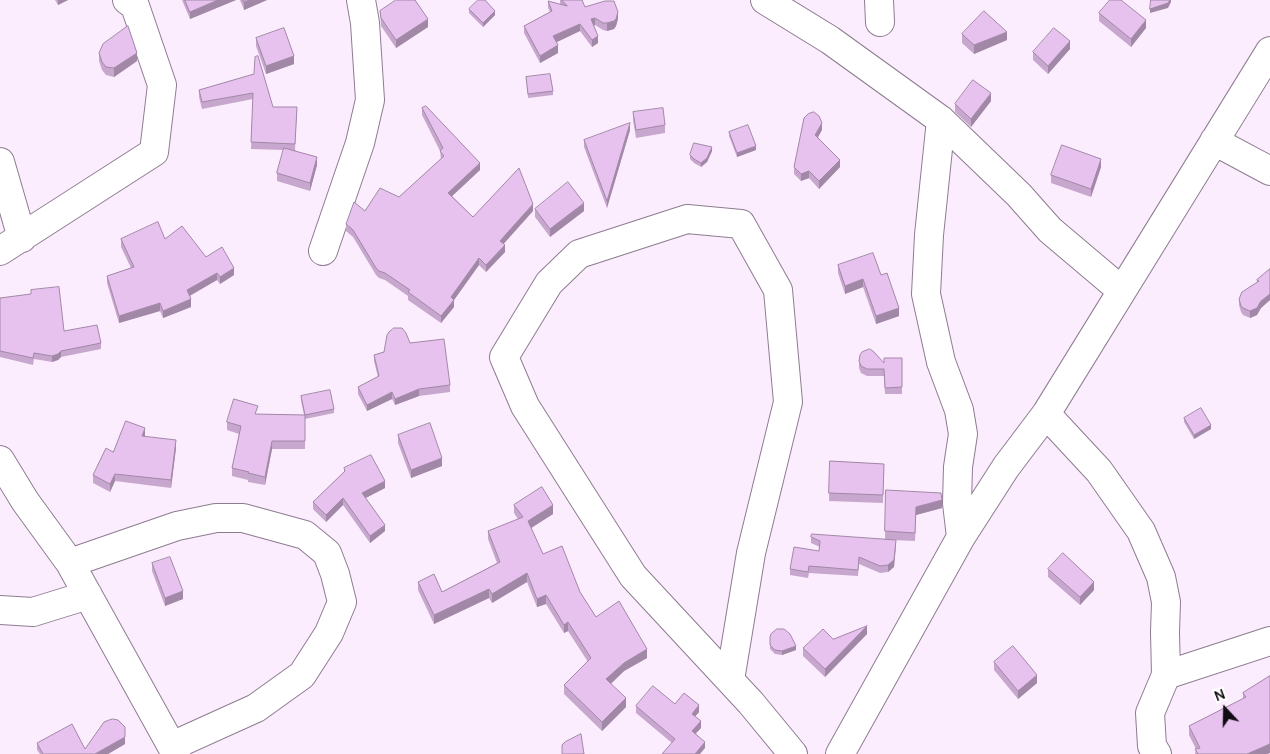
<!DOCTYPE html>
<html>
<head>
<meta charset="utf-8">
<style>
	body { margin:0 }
	#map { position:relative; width:1270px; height:754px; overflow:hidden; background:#fcedfe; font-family:Manrope,sans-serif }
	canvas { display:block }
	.north { position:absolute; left:1200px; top:684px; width:50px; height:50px; -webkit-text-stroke:4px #fff; paint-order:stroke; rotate:339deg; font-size:14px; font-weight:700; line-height:20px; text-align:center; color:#120c13 }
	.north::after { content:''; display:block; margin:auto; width:18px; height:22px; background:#120c13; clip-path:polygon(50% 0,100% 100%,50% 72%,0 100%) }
</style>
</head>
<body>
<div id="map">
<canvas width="1270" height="754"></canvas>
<div class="north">N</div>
</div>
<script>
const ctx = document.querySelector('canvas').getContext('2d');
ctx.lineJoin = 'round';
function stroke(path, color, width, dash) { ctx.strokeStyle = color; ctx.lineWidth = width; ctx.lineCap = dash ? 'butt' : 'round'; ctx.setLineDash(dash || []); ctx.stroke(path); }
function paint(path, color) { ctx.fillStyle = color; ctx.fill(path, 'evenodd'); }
const minor = new Path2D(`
	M765,0L830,40L941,120L1019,195L1050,230L1121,290
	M879,0L880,22
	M941,120L929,235L926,294L941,362L959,410L963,434L958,467L957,503L961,537
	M1214,141L1270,171
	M0,162L22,238
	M0,251L154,152L162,85L135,6L127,0
	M323,251L360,143L370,100L365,23L361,0
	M1046,414L1099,471L1141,531L1161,577L1166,602L1165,632L1166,675L1150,713L1152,746L1157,754
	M0,460L25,501L70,563L176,754
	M70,563L177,526L216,518H243L305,535L327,553L335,574L342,602L329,633L302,675L256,708L172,746
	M0,610L33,612L88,595
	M1166,675L1270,641
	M730,680L751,553L788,402L778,290L741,224L687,219L579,254L549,283L504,357L525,406L633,576L751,703L793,754
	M840,754L961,537L1006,467L1046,414L1270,51`);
stroke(minor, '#8d7c90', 30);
stroke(minor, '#fff', 28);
paint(new Path2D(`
	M55,0H68L58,5Z
	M182,0H236L190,19Z
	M240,0H267L244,10Z
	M560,0H582L585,7L618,19L616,26L614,29L607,31L603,30L595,25H594L598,43L592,47L580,31L556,42L558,53L540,63L524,33V26L550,12L548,8V1L560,4Z
	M469,9L495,15L483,27L469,13Z
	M380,11L428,27L396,48L381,26Z
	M1099,13L1146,28L1131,47L1099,21Z
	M962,34L1007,40L974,54L962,43Z
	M256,38L294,64L266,74L256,46Z
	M1070,49L1048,74L1033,60V52Z
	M99,53L137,61L114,77L106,75L102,70L99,61Z
	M254,74L273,107H297L295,150L317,165L310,191L277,181V173L284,150L251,149L253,99L202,109L199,97V90Z
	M526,77L553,91V95L528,98Z
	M991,101L971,127L955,112V104Z
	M422,108L480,170L452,196L473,217L533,211L503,244L505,252L486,272L479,265L454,300V307L441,323L408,300V296L385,280L379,278L376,275L353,237L346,231V224L365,211L399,197L441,159L440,151L422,115Z
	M633,112L665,125V133L636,138L633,120Z
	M630,130L607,208L584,147V140Z
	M822,130L818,137L840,167L819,189L809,178L801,181L794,174V167Z
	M729,132L756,150L737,157L729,136Z
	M712,151L707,162L701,167L694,163L690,159V155Z
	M1101,167L1091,197L1051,183V175Z
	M535,209L584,211L550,237L535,217Z
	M121,239H165L206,257L234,275L220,284L217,280L190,296L191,307L163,318L160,311L119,323L107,283V276L131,268L121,247Z
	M838,265L881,275L899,316L876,324L863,287L845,294L838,273Z
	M1270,269V300L1261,308L1257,315L1250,318L1243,315L1241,312L1239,305V299L1257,283V280Z
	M0,298L64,331L101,343V349L61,357L58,360L52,362L34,359L33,365L0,357Z
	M410,343L450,385V392L419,396L395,405L392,399L367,411L358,394V387L378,377L374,361V355Z
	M902,358V394H885L884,376H867L861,373L859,368V361L884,363Z
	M301,396L334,409V413L305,419V449H272L265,485L248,482V480L232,476V468L239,434L227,430V422L258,414L304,415L301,400Z
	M1184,418L1211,429L1194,439L1184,422Z
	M398,435L442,466L411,478L398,443Z
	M145,436L176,448L171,488L115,481L110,492L93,483V475L113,452Z
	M830,461L884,464L883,503L829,501Z
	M344,468L385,488L365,498L385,531L370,543L343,505L326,522L313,509V502L344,472Z
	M886,490L942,508L916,515L915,541L891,540L896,547L894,567L888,572L880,573L859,564L858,576L809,573L808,578L790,575V569L819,551L820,547L811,543V537L885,539Z
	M514,505L553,514L531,528L543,554L580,592L596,617L647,658L624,671L611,684L626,707L602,731L564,694V685L588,662L568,631L564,633L546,604L537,607L527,582L492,603L489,598L434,624L418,590V582L442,592L497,563L488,539V531L518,519L514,513Z
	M152,563L183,599L165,606L152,571Z
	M1048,569L1094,590L1080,605L1048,577Z
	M867,634L825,677L803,656V648L833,639Z
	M770,637L796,650L782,655L775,654L770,649Z
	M994,662L1037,683L1018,699L994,670Z
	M1270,676V753L1267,754H1195L1196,749L1189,735V726L1243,699V693Z
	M675,704L699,712L695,717L701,728L696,733L705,748L672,743L636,713V706Z
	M37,743L85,749L125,744L108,754H40L37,750Z`), '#c7a7ce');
paint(new Path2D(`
	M58,0H68L58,5Z
	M218,0H236L190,19V12Z
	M250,0H267L244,10V2Z
	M1170,0H1171V2L1168,8L1150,13V9Z
	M495,11V15L483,27V23Z
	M618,12V19L616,26L614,29L607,31V23Z
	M595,18V25L591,27V19Z
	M428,19V27L396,48V40Z
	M1146,20V28L1131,47V39Z
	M580,24V31L553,44V36Z
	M1007,32V40L974,54V45Z
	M598,36V43L592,47V40Z
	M1070,41V49L1048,74V66Z
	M558,45V53L540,63V56Z
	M137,53V61L114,77V68Z
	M294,56V64L266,74V66Z
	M991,93V101L971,127V119Z
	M630,123V130L607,208V201Z
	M822,123V130L815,142V135Z
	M756,146V150L737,157V153Z
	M712,147V151L707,162L701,167V163Z
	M317,157V165L310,191V183Z
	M1101,159V167L1091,197V189Z
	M840,160V167L819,189V181Z
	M480,163V170L448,200V193Z
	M809,171V178L801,181V174Z
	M584,203V211L550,237V229Z
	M533,204V211L500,248V241Z
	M505,245V252L486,272V265Z
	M479,258V265L454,300V307L441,323V316L451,297Z
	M234,268V275L220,284V277Z
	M217,273V280L187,297V290Z
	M863,279V287L845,294V286Z
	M1270,294V300L1261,308L1257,315L1250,318V311Z
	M191,299V307L163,318V311Z
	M160,303V311L119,323V316Z
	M899,308V316L876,324V316Z
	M61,351V357L58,360L52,362V356Z
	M419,389V396L395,405V399Z
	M392,392V399L367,411V405Z
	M1211,425V429L1194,439V435Z
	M145,428V436H142Z
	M176,440V448L171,488V480Z
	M272,441V449L265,485V477Z
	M442,458V466L411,478V470Z
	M115,474V481L110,492V484Z
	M385,481V488L362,500V493Z
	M343,498V505L326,522V515Z
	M942,500V508L916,515L915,541L916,507Z
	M553,505V514L528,530V521Z
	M385,525V531L370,543V536Z
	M896,540L894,567L888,572V565Z
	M527,573V582L492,603V594Z
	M1094,582V590L1080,605V597Z
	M489,589V598L434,624V615Z
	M183,591V599L165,606V598Z
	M546,595V604L537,607V599Z
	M568,622V631L564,633V625Z
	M867,626V634L825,677V669Z
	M796,646V650L782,655V651Z
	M647,649V658L624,671L606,688V679L624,663Z
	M1037,675V683L1018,699V691Z
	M626,698V707L602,731V722Z
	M699,705V712L692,720V714Z
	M701,721V728L692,737V731Z
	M125,737V744L108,754H95Z
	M705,742V748L700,754H695Z
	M1270,743V753L1267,754H1247Z`), '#a288a7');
const building = new Path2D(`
	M185,0H218L190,12Z
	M243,0H250L244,2Z
	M396,0H415L428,19L396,40L381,18L380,11Z
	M478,0H485L495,11L483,23L469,9Z
	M562,0H582L585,7L605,1H614L618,12L616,19L614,21L607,23H603L595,18L591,19L598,36L592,40L580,24L553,36L558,45L540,56L524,26L552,11L548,1L567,6Z
	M1110,0H1121L1146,20L1131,39L1099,13Z
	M1151,0H1170L1168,3L1150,9Z
	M984,11L1007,32L974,45L962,34Z
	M128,26L137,53L114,68L106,67L102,62L99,53L103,44Z
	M284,28L294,56L266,66L256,38Z
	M1054,28L1070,41L1048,66L1033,52Z
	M258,56L273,107H297L295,144L251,142L253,93L202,102L199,90L254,74L255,57Z
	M550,74L553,91L528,94L526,77Z
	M973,80L991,93L971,119L955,104Z
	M426,106L480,163L448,193L473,217L519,168L533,204L500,241L505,245L486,265L479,258L451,297L454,300L441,316L408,292L410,290L385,273L379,271L376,268L353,230L346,224L354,202L365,211L380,188L399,197L444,156L440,151L443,148L422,108Z
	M663,108L665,125L636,130L633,112Z
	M814,112L819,116L822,123L815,135L840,160L819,181L809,171L801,174L794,167L804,118L808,114Z
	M630,123L607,201L584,140Z
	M748,125L756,146L737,153L729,132Z
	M694,143L712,147L707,158L701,163L694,159L690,155Z
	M1062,145L1101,159L1091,189L1051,175Z
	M284,148L317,157L310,183L277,173Z
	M568,182L584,203L550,229L535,209Z
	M158,222L165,239L182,226L206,257L222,247L234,268L220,277L217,273L187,290L191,299L163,311L160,303L119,316L107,276L134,267L121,239Z
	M873,253L881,275L887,273L899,308L876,316L863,279L845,286L838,265Z
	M1270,269V294L1261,301L1257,308L1250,311L1243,308L1241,306L1239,299L1242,292L1259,281L1257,280Z
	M59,287L64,331L97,325L101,343L61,351L58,354L52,356L34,353L33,358L0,351V298L31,294V290Z
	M394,328H402L406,333L410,343L444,339L450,385L419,389L395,399L392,392L367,405L358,387L379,376L374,355L384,352L387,335L389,332Z
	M870,349L874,352L884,363V358H902V387L885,388L884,369H867L861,366L859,361L860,355L862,352Z
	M330,390L334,409L305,415L301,396Z
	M234,399L258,406L255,414L305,415V441H272L265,477L248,473L249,472L232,468L241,426L227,422Z
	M1201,408L1211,425L1194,435L1184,418Z
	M126,421L145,428L142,436L176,440L171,480L115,474L110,484L93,475L106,448L113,452Z
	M430,423L442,458L411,470L398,435Z
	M371,455L385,481L362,493L385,525L370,536L343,498L326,515L313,502L345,471L344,468Z
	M830,461L884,464L883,495L829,493Z
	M542,487L553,505L528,521L543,554L562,546L580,592L596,617L619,601L647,649L624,663L606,679L626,698L602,722L564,685L591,658L568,622L564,625L546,595L537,599L527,573L492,594L489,589L434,615L418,582L434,574L442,592L500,562L488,531L523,517L514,505Z
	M886,490L941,493L942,500L916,507L915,533L885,531Z
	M812,534L896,540L894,560L888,565L880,566L859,557L858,570L809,566L808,572L790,569L794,547L819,551L820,541L811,537Z
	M1063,553L1094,582L1080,597L1048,569Z
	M170,557L183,591L165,598L152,563Z
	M867,626L825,669L803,648L823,629L833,639Z
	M777,629H784L790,634L796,646L782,651L775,650L770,645V637L771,634Z
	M1013,646L1037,675L1018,691L994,662Z
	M1270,676V744L1247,754H1198L1195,749L1200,748L1189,726L1246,697L1243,693Z
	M653,686L675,704L684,693L699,705L692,714L701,721L692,731L705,742L695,754H662L675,739L636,706Z
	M113,719L118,720L125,727V737L95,754H43L37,743L72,724L85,749L104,722L109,720Z
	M581,734L584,754H562V745L565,742Z`);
paint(building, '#e7c2ef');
stroke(building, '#a288a7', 1);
</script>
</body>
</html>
